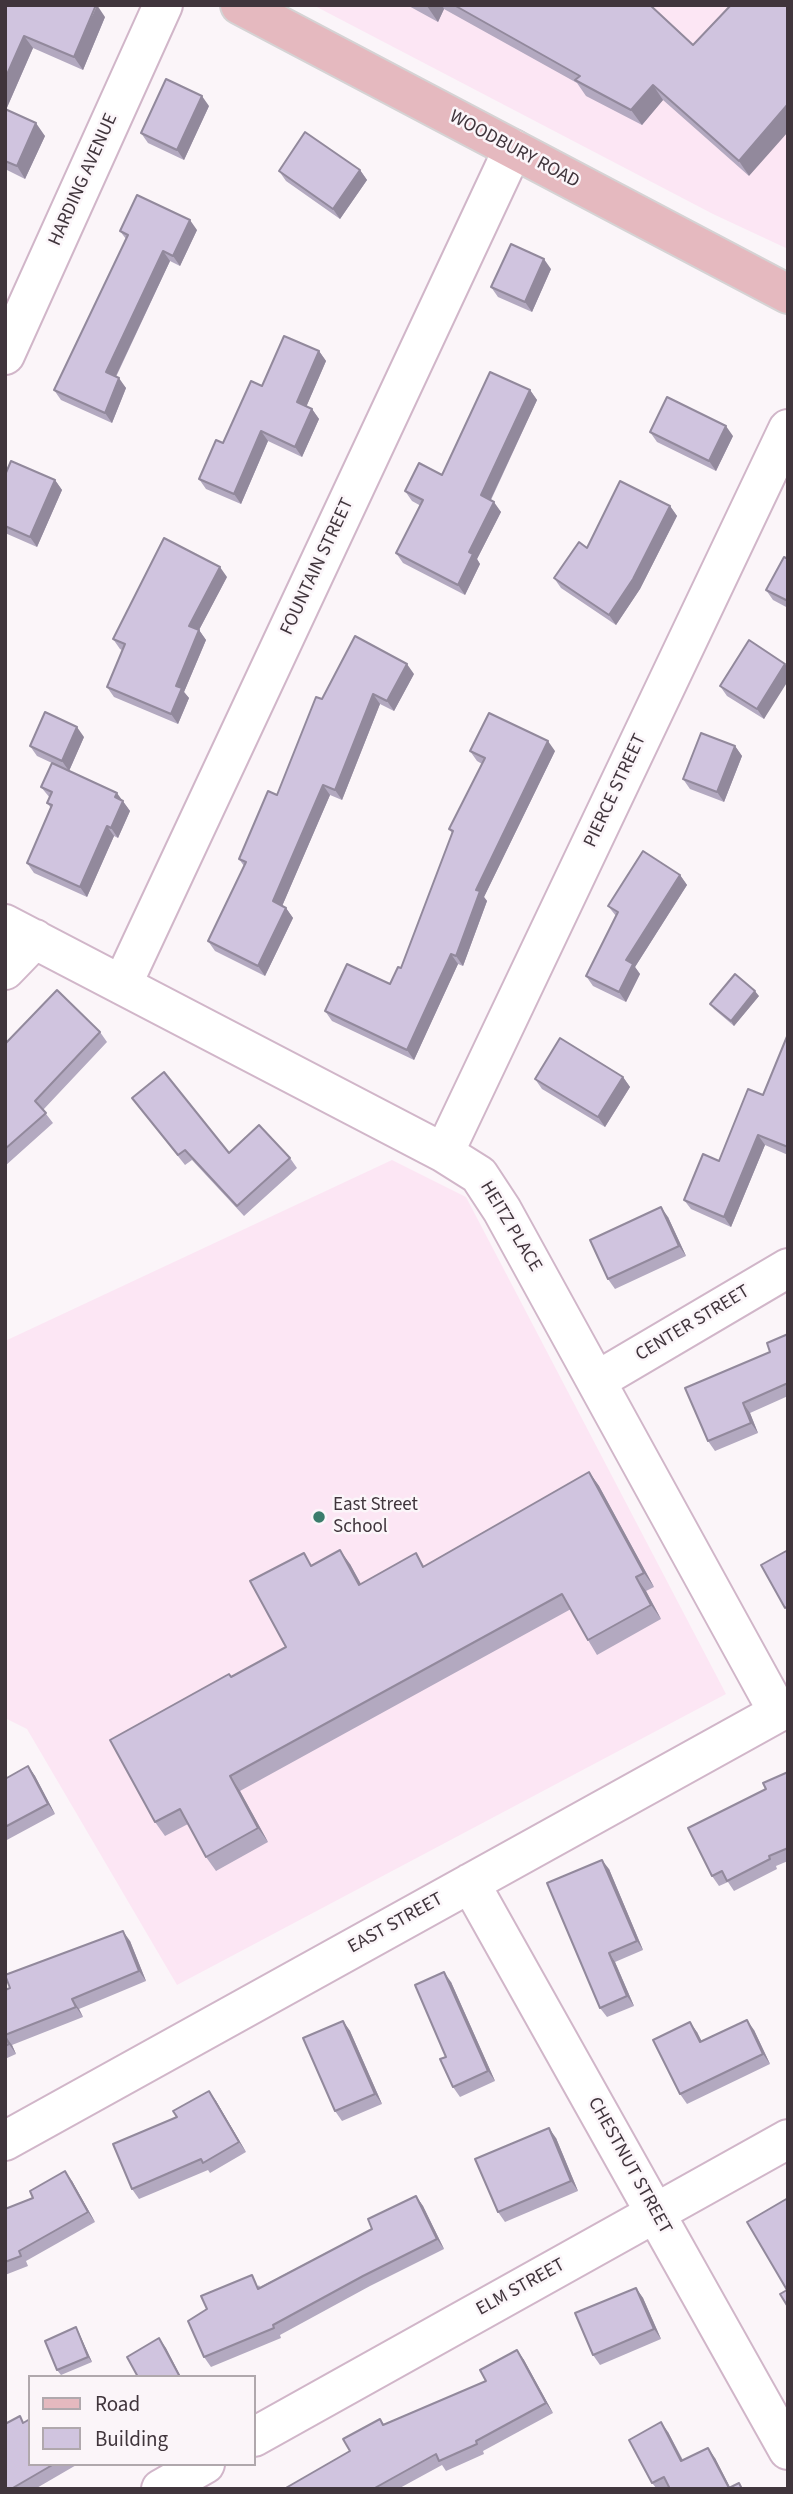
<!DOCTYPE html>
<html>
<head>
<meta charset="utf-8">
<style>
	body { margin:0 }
	#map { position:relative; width:793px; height:2494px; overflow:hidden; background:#fbf5f9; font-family:"Source Sans 3",sans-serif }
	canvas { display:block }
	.frame { position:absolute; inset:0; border:7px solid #40353c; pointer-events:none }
	.legend { position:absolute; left:28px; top:2375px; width:228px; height:91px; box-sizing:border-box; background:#fbf5f9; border:2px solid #b0a8ad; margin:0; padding:9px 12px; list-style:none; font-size:21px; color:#40353c }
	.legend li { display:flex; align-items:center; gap:14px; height:35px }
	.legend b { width:35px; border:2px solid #b0a8ad }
</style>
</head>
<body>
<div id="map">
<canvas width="793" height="2494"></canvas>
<div class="frame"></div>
<ul class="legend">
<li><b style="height:9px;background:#e5b9bf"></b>Road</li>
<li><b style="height:19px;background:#d0c4df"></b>Building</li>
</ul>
</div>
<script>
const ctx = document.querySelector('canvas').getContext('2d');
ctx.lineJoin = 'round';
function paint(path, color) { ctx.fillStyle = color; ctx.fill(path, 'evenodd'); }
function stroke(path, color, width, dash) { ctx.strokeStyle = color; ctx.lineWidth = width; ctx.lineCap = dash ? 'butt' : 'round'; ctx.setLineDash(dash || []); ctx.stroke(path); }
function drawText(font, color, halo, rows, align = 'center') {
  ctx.font = font + ' "Source Sans 3",sans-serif'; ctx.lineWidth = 5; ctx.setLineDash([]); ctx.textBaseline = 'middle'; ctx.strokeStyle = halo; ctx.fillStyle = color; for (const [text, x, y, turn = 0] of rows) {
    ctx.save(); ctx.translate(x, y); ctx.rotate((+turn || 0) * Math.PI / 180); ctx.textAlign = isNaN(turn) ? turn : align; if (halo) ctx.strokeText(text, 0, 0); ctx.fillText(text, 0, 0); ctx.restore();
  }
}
paint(new Path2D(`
	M313,5H788V249L713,214Z
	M392,1160L466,1197L726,1694L177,1985L27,1729L5,1718V1341Z`), '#fce6f4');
const minor = new Path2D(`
	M5,355L163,5
	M5,924L444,1153L479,1175L502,1210L778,1712
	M5,970L35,939
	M122,985L513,149
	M444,1153L788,429
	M598,1380L788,1268
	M470,1883L788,2450
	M5,2141L788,1707
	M254,2437L788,2139
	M161,2489L205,2464`);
const major = new Path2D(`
	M240,5L788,294`);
stroke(minor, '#d1b6c9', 42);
stroke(major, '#d5d3d4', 42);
stroke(minor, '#fff', 38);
stroke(major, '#e5b9bf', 38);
paint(new Path2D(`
	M5,5L105,17L83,70L33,48L6,110L45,136L25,179L5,169Z
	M407,5H650L749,176L663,100L642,125L586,96L577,83L444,9L438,22Z
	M209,106L184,160L148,143L141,133Z
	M360,170L367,180L340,219L286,181L279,171Z
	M197,230L180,266L170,261L116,377L126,388L112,423L61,400L54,390L126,239L120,231Z
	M551,269L532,312L498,297L491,287Z
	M319,351L326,361L306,407L312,409L319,419L302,457L268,441L241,504L206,489L199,479L262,386Z
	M530,390L537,400L491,500L501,512L477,559L480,564L465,595L403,563L396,553L421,506L412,501L405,491L442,475Z
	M650,432L733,436L716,471L657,442Z
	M5,475L55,480L62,490L37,547L5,533Z
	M670,506L677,516L640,589L616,625L561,588L554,578L587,548Z
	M788,559V608L773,600L766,590Z
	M227,577L199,630L206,640L184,692L189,698L178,724L114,697L107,687L122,650L120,649L113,639Z
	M788,667L764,719L727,696L720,686Z
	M414,674L394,711L380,704L342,800L330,795L282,906L286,908L293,918L265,976L215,951L208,941L244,866L239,859L277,795L322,699Z
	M84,737L69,771L37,756L30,746Z
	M735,746L742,756L724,802L690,789L683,779Z
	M470,751H555L484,897L487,901L463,966L458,964L414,1060L332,1021L325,1011L390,984L401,968L452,833L449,829L482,764L477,761Z
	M41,787L122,800L130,811L118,838L114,836L87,897L34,873L27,863L51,808L47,803L50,798Z
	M680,875L687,885L635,967L640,974L626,1002L593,986L586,976L616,916L608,906Z
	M759,996L734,1026L714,1009L710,1004Z
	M100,1032L107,1042L43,1110L53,1123L5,1166V1044Z
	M788,1034V1155L765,1145L731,1227L691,1209L684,1200L719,1161L763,1095Z
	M623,1077L630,1087L605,1127L542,1089L535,1079Z
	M132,1098L229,1153L290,1158L297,1168L244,1216L192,1160L185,1165Z
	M668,1217L686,1256L615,1289L608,1279Z
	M788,1334V1396L750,1413L758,1433L715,1451L708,1441L770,1352Z
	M589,1472L599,1486L654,1587L646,1591L661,1619L597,1655L588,1640L571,1609L240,1791L268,1842L216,1871L206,1857L188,1824L165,1836L155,1822L232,1677L286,1647L313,1565L350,1564L361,1584L416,1553L424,1566Z
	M28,1766L35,1776L55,1814L5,1841V1779Z
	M788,1772V1861L776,1866L777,1869L734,1891L728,1882L719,1886L712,1876L766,1789Z
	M609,1869L643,1950L615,1962L634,2006L607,2017L600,2008Z
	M130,1941L146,1981L79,2009L83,2017L12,2045L16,2054L5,2059V1990Z
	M451,1982L495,2081L460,2097L453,2087L446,2057Z
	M343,2021L350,2031L382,2104L342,2121L335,2111Z
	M754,2030L770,2064L687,2104L680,2094L697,2032L702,2042Z
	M209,2091L216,2101L246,2152L210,2173L208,2170L139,2199L132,2189L177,2117Z
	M556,2138L578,2191L505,2222L498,2212Z
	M72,2181L95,2222L26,2261L28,2266L5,2275V2209Z
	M416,2196L423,2206L444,2249L370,2286L280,2335L281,2338L211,2367L204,2357L259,2285L260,2287L372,2229Z
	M636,2288L643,2298L661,2339L600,2365L593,2355Z
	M79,2333L92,2362L61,2375L57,2370Z
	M517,2350L524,2360L553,2413L483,2451L484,2454L446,2471L442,2465L398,2489H284L350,2451L380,2419L384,2424L486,2381Z
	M668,2432L683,2460L715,2458L730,2488L739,2483L743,2489H670V2487L667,2489H657L652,2483Z
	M30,2464H78L35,2489H5Z`), '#b3a9c0');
paint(new Path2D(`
	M97,5L105,17L83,70L74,57Z
	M428,5H442L444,9L438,22L427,6Z
	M24,36L33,48L5,112V79Z
	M653,85L663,100L642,125L631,110Z
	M202,96L209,106L184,160L177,150Z
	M788,104V132L749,176L739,161Z
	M36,123L45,136L25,179L17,166Z
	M360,170L367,180L340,219L333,209Z
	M190,220L197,230L180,266L173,256Z
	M163,251L170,261L113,382L106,372Z
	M544,259L551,269L532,312L525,302Z
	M319,351L326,361L304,412L297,402Z
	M119,378L126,388L112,423L105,413Z
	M530,390L537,400L488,505L481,495Z
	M312,409L319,419L302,457L295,447Z
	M726,426L733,436L716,471L709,461Z
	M261,431L268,441L241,504L234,494Z
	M55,480L62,490L37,547L30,537Z
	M494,502L501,512L477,559L480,564L465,595L458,585L469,552Z
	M670,506L677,516L640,589L616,625L609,615Z
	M220,567L227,577L199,630L206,640L184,692L189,698L178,724L171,714L176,686L189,626Z
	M407,664L414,674L394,711L387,701Z
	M785,664L788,667V681L764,719L757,709Z
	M373,694L380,704L342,800L335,790Z
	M77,727L84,737L69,771L62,761Z
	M548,741L555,751L484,897L487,901L463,966L456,956L476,890Z
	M735,746L742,756L724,802L717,792Z
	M323,785L330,795L280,911L273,901Z
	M117,793L130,811L118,838L111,828L115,797Z
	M107,826L114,836L87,897L80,887Z
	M680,875L687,885L635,967L640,974L626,1002L619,992L626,960Z
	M286,908L293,918L265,976L258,966Z
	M451,954L458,964L414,1060L407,1050Z
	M755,991L759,996L734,1026L731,1021Z
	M623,1077L630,1087L605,1127L598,1117Z
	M758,1135L765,1145L731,1227L724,1217Z
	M661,1207L668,1217L686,1256L679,1246Z
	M743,1403L750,1413L758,1433L751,1423Z
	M589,1472L599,1486L654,1587L644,1573Z
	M340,1550L350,1564L369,1599L359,1585Z
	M636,1577L646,1591L661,1619L651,1605Z
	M28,1766L35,1776L55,1814L48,1804Z
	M230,1776L240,1791L268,1842L258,1828Z
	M602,1860L609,1869L643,1950L637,1941Z
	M123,1931L130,1941L146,1981L139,1971Z
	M609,1953L615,1962L634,2006L627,1996Z
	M444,1972L451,1982L495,2081L488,2071Z
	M72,1999L79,2009L83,2017L76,2007Z
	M747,2020L754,2030L770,2064L763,2054Z
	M343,2021L350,2031L382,2104L375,2094Z
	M690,2022L697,2032L707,2052L700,2042Z
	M5,2036L12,2045L16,2054L9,2044Z
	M209,2091L216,2101L246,2152L239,2142Z
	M549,2128L556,2138L578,2191L571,2181Z
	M65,2171L72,2181L95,2222L88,2212Z
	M416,2196L423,2206L444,2249L437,2239Z
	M636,2288L643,2298L661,2339L654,2329Z
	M76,2327L79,2333L92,2362L88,2357Z
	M159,2338L166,2348L181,2377H180Z
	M517,2350L524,2360L553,2413L546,2403Z
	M661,2422L668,2432L688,2471L681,2461Z
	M708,2448L715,2458L731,2489H729Z`), '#92899c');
const building = new Path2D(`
	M5,5H96L74,57L24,36L5,79Z
	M454,5H650L693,45L731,5H788V104L739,161L653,85L631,110L575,80L580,76Z
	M166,79L202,96L177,150L141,133Z
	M5,109L36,123L17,166L5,161Z
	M305,132L360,170L333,209L279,171Z
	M137,195L190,220L173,256L163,251L106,372L119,378L105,413L54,390L128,235L120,231Z
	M511,244L544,259L525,302L491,287Z
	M284,336L319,351L297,402L312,409L295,447L261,431L234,494L199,479L216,440L223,443L251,381L262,386Z
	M490,372L530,390L481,495L494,502L469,552L473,554L458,585L396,553L423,500L405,491L419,463L442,475Z
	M667,397L726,426L709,461L650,432Z
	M11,461L55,480L30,537L5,526V475Z
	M620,481L670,506L633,579L609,615L554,578L579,542L587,548Z
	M164,538L220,567L189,626L199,630L176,686L182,688L171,714L107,687L125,644L113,639Z
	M784,557L788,559V601L766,590Z
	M355,636L407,664L387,701L373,694L335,790L323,785L273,901L286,908L258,966L208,941L246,862L239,859L268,791L277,795L316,697L322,699Z
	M749,640L785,664L757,709L720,686Z
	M45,712L77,727L62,761L30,746Z
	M489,713L548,741L476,890L480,891L456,956L451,954L407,1050L325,1011L347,964L390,984L398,967L401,968L453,831L449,829L485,758L470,751Z
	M701,733L735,746L717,792L683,779Z
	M52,763L117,793L115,797L123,801L111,828L107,826L80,887L27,863L52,805L47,803L52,792L41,787Z
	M643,851L680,875L626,960L633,964L619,992L586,976L618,912L608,906Z
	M735,974L755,991L731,1021L710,1004Z
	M57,990L100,1032L35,1101L46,1113L5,1149V1044Z
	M788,1034V1147L758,1135L724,1217L684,1200L703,1154L719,1161L748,1089L763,1095Z
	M560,1038L623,1077L598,1117L535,1079Z
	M164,1072L229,1153L259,1125L290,1158L237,1206L185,1150L178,1155L132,1098Z
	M661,1207L679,1246L608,1279L590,1240Z
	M788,1334V1383L743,1403L751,1423L708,1441L685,1388L770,1352L767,1343Z
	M589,1472L644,1573L636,1577L651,1605L588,1640L562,1594L230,1776L258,1828L206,1857L180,1809L155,1822L110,1740L229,1674L231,1677L286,1647L250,1581L304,1553L311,1566L340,1550L359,1585L416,1553L423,1567Z
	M788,1550V1606L785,1608L761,1565Z
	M28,1766L48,1804L5,1827V1779Z
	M788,1772V1848L769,1856L770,1859L727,1881L722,1871L712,1876L688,1828L766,1789L763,1783Z
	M602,1860L637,1941L609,1953L627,1996L600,2008L547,1883Z
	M123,1931L139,1971L72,1999L76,2007L5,2035V1990L10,1988L5,1975Z
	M444,1972L488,2071L453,2087L440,2059L446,2057L415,1985Z
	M747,2020L763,2054L680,2094L653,2040L690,2022L700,2042Z
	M343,2021L375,2094L335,2111L303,2038Z
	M5,2036L9,2044L5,2046Z
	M209,2091L239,2142L203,2163L201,2159L132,2189L113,2144L177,2117L173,2111Z
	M549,2128L571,2181L498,2212L475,2159Z
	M65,2171L88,2212L19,2251L21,2256L5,2262V2209L33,2198L30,2191Z
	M416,2196L437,2239L363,2276L273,2325L274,2328L204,2357L188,2321L207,2309L201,2296L252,2275L258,2289L372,2229L368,2219Z
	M788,2198V2307L780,2294L787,2290L747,2222Z
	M636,2288L654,2329L593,2355L575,2313Z
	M76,2327L88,2357L57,2370L45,2341Z
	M159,2338L180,2377H138L127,2357Z
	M517,2350L546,2403L476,2441L477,2444L439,2461L436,2454L373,2489H284L350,2451L343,2439L380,2419L383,2425L486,2381L480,2370Z
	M20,2416L23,2423L30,2419V2464H54L11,2489H5V2424Z
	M661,2422L681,2461L708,2448L729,2488L739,2483L742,2489H670L664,2477L652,2483L629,2440Z`);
paint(building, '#d0c4df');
stroke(building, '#92899c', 2);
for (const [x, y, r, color] of [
	[319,1517,7,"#3b7c6c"]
]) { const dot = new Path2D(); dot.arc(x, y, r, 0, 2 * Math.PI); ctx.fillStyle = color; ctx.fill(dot); stroke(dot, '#fbf5f9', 2.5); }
drawText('19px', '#40353c', '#fbf5f9', [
	["WOODBURY ROAD",514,150,28],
	["HARDING AVENUE",84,180,-66],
	["FOUNTAIN STREET",318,567,-65],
	["PIERCE STREET",616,791,-65],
	["HEITZ PLACE",510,1227,59],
	["CENTER STREET",693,1324,-31],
	["EAST STREET",396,1924,-29],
	["CHESTNUT STREET",629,2166,61],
	["ELM STREET",521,2288,-29]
]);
drawText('19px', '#40353c', '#fbf5f9', [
	["East Street",333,1506],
	["School",333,1528]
], 'left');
</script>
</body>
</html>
